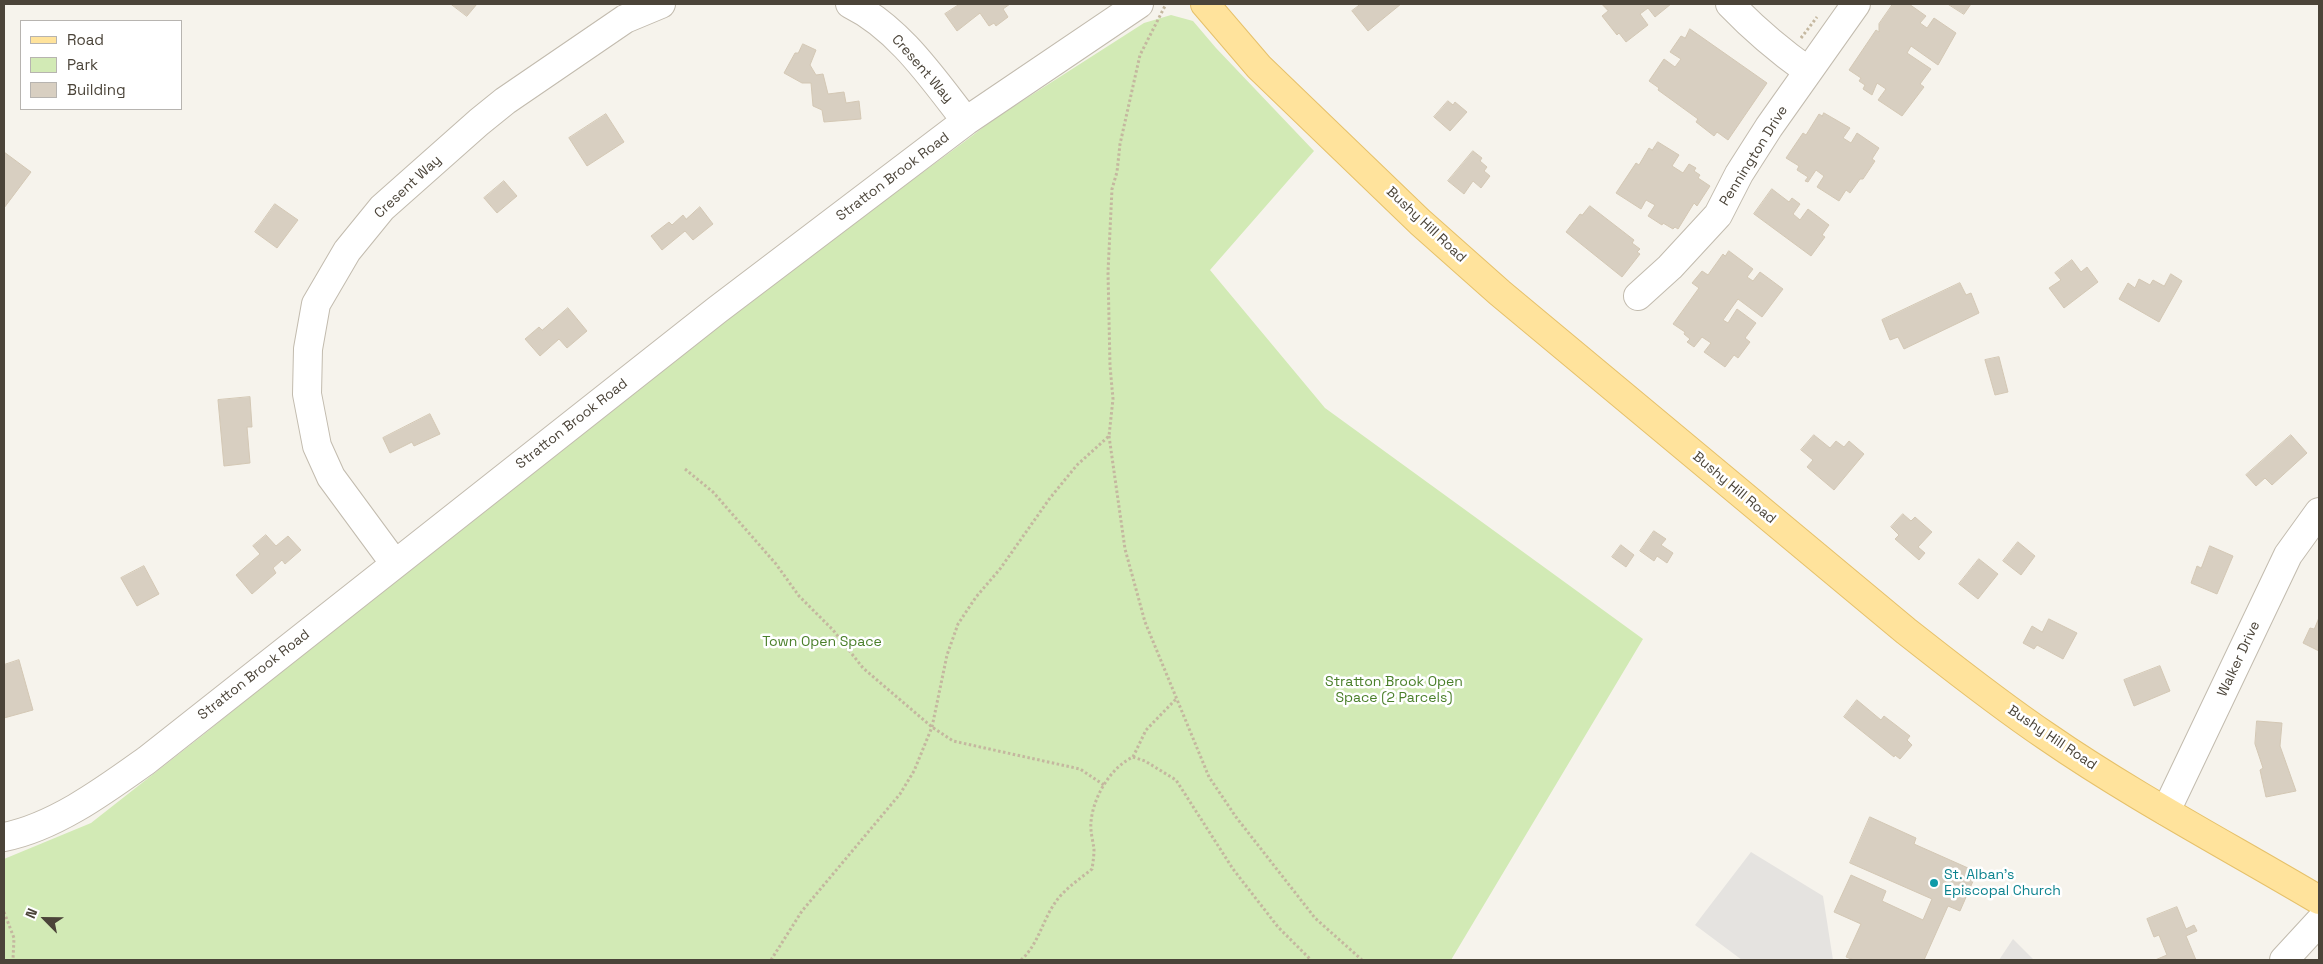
<!DOCTYPE html>
<html>
<head>
<meta charset="utf-8">
<style>
	body { margin:0 }
	#map { position:relative; width:2323px; height:964px; overflow:hidden; background:#f6f3ec; font-family:"Space Grotesk",sans-serif }
	canvas { display:block }
	.frame { position:absolute; inset:0; border:5px solid #4b4439; pointer-events:none }
	.legend { position:absolute; left:20px; top:20px; width:162px; height:90px; box-sizing:border-box; background:#fff; border:1px solid #b7b4b0; margin:0; padding:6px 9px; list-style:none; font-size:15px; color:#4b4439 }
	.legend li { display:flex; align-items:center; gap:10px; height:25px }
	.legend b { width:25px; border:1px solid #b7b4b0 }
	.north { position:absolute; left:20px; top:894px; width:50px; height:50px; -webkit-text-stroke:4px #fff; paint-order:stroke; rotate:293deg; font-size:14px; font-weight:700; line-height:20px; text-align:center; color:#4b4439 }
	.north::after { content:''; display:block; margin:auto; width:18px; height:22px; background:#4b4439; clip-path:polygon(50% 0,100% 100%,50% 72%,0 100%) }
</style>
</head>
<body>
<div id="map">
<canvas width="2323" height="964"></canvas>
<div class="frame"></div>
<ul class="legend">
<li><b style="height:6px;background:#ffe39c"></b>Road</li>
<li><b style="height:14px;background:#d2eab5"></b>Park</li>
<li><b style="height:14px;background:#d8cfc1"></b>Building</li>
</ul>
<div class="north">N</div>
</div>
<script>
const ctx = document.querySelector('canvas').getContext('2d');
ctx.lineJoin = 'round';
function paint(path, color) { ctx.fillStyle = color; ctx.fill(path, 'evenodd'); }
function stroke(path, color, width, dash) { ctx.strokeStyle = color; ctx.lineWidth = width; ctx.lineCap = dash ? 'butt' : 'round'; ctx.setLineDash(dash || []); ctx.stroke(path); }
function drawText(font, color, halo, rows, align = 'center') {
  ctx.font = font + ' "Space Grotesk",sans-serif'; ctx.lineWidth = 5; ctx.setLineDash([]); ctx.textBaseline = 'middle'; ctx.strokeStyle = halo; ctx.fillStyle = color; for (const [text, x, y, turn = 0] of rows) {
    ctx.save(); ctx.translate(x, y); ctx.rotate((+turn || 0) * Math.PI / 180); ctx.textAlign = isNaN(turn) ? turn : align; if (halo) ctx.strokeText(text, 0, 0); ctx.fillText(text, 0, 0); ctx.restore();
  }
}
paint(new Path2D(`
	M1171,15L1193,21L1216,48L1314,151L1210,270L1325,408L1643,639L1451,960H4V859L91,823L203,735L619,396L964,142L994,119L1144,23Z`), '#d2eab5');
paint(new Path2D(`
	M1751,852L1823,896L1833,960H1742L1695,925Z
	M2013,939L2034,960H1999Z`), '#e5e3e0');
const building = new Path2D(`
	M451,4H477L467,16Z
	M960,4H1010L1003,9L1008,17L996,26L994,23L989,26L980,13L957,31L945,14Z
	M1361,4H1401L1368,31L1352,11Z
	M1602,4H1671L1655,17L1648,8L1640,14L1648,25L1626,42L1619,33L1617,35L1602,16L1608,11Z
	M1893,4H1909L1926,16L1920,23L1927,28L1934,18L1956,33L1938,65L1911,46L1907,53L1931,69L1920,84L1924,87L1902,116L1878,100L1886,89L1877,83L1872,95L1863,89L1865,85L1859,81L1861,78L1849,70L1876,30L1879,32V24Z
	M1948,4H1971L1964,14Z
	M1690,29L1767,83L1728,140L1717,132L1714,136L1696,122L1698,119L1658,90L1659,88L1649,81L1664,59L1675,67L1681,59L1670,52L1681,36L1685,38Z
	M803,44L816,50L810,65L816,75L823,74L828,94L844,92L846,103L859,101L861,119L824,122L822,110L813,106L811,83H802L784,73L795,53H798Z
	M1448,101L1453,105L1455,102L1467,112L1450,131L1434,117Z
	M1824,113L1850,128L1843,138L1851,143L1857,133L1879,148L1872,159L1875,161L1863,179H1860L1850,193L1846,190L1839,201L1817,187L1824,176L1816,170L1808,182L1805,181L1808,177L1797,170L1799,166L1786,158L1803,133L1806,135L1819,114L1822,116Z
	M606,114L624,142L587,166L569,138Z
	M1658,142L1679,155L1672,166L1683,173L1689,164L1696,168L1694,171L1700,175L1698,178L1710,186L1697,206L1694,203L1678,229L1675,227L1673,229L1663,223L1662,225L1648,216L1655,205L1646,200L1641,209L1616,193L1636,163L1639,165L1649,148L1652,150Z
	M1473,151L1482,158L1480,161L1487,167L1484,171L1490,176L1481,188L1473,181L1464,194L1448,181Z
	M4,152L31,172L4,208Z
	M504,181L517,196L497,213L484,198Z
	M1772,189L1789,202L1792,198L1800,204L1793,214L1800,220L1808,209L1829,225L1822,235L1825,237L1811,256L1754,214Z
	M275,204L298,220L277,248L255,232Z
	M1590,206L1634,240L1632,243L1640,249L1637,252L1640,254L1622,277L1566,232L1580,214L1582,215Z
	M700,207L713,224L693,240L685,231L662,250L651,236L669,222L672,225L683,215L686,219Z
	M1729,251L1753,269L1747,277L1753,281L1760,272L1783,289L1762,317L1738,299L1723,320L1728,323L1737,309L1756,323L1745,338L1750,342L1738,358L1734,355L1725,367L1704,352L1711,343L1702,337L1694,347L1687,342L1690,339L1684,334L1685,332L1673,324L1699,288L1692,283L1702,271L1708,275L1723,254L1725,256Z
	M2072,260L2081,272L2087,267L2098,282L2064,308L2049,288L2061,280L2055,273Z
	M2171,274L2182,281L2159,322L2119,299L2128,283L2135,288L2139,279L2150,285L2153,280L2164,286Z
	M1960,283L1966,295L1971,293L1979,313L1904,349L1898,337L1890,340L1882,320Z
	M568,308L587,331L567,348L559,339L540,356L525,339L539,327L542,330Z
	M1999,357L2008,392L1995,395L1985,360Z
	M250,397L252,427H247L250,463L224,466L218,400Z
	M430,414L440,434L414,446L412,442L390,453L383,438Z
	M1814,435L1830,448L1836,441L1844,447L1849,441L1864,454L1834,490L1807,467L1813,460L1801,450Z
	M2291,435L2307,453L2272,485L2265,478L2256,486L2246,475Z
	M1903,514L1911,521L1915,517L1932,532L1918,547L1925,553L1919,560L1895,539L1899,535L1891,527Z
	M1654,531L1666,539L1661,545L1673,553L1667,563L1657,556L1654,561L1640,551Z
	M266,535L276,546L288,536L301,550L285,564L282,560L273,568L276,573L252,594L236,575L260,554L253,546Z
	M2018,542L2035,556L2021,575L2003,561Z
	M1621,545L1634,555L1626,567L1612,557Z
	M2210,546L2233,556L2217,594L2191,583L2197,566L2201,568Z
	M1979,559L1998,574L1978,599L1959,584Z
	M144,566L159,594L137,606L121,578Z
	M2319,618V651L2303,643L2310,628L2314,629Z
	M2049,619L2077,633L2063,659L2037,645L2034,649L2023,643L2032,626L2042,632Z
	M19,660L33,710L4,718V665Z
	M2160,666L2170,691L2134,706L2124,680Z
	M1857,700L1881,720L1884,716L1910,736L1907,740L1912,745L1900,759L1895,755L1894,757L1844,717Z
	M2257,721L2282,723L2280,746L2296,791L2266,797L2260,770L2263,768L2255,744Z
	M1870,817L1916,838L1914,844L1977,872L1960,911L1948,906L1924,960H1854L1846,957L1861,924L1834,912L1851,875L1886,891L1882,901L1923,920L1932,899L1850,863Z
	M2177,907L2186,929L2194,925L2197,931L2186,936L2196,960H2155L2167,955L2159,935L2154,937L2147,919Z`);
paint(building, '#d8cfc1');
stroke(building, '#d3c7b4', 1);
const minor = new Path2D(`
	M850,4C899,28 933,79 966,121
	M1730,4C1754,29 1780,51 1808,71
	M1638,296L1670,267L1718,215L1739,174L1769,127L1856,4
	M395,564L331,477L317,446L307,394L308,349L316,304L347,251L382,208L479,122L505,101L625,19L661,4
	M2166,811L2288,555L2319,512
	M4,837C55,827 105,790 147,760L717,310L966,121L1139,4
	M2284,960L2319,922`);
const major = new Path2D(`
	M1205,4L1259,67L1420,222L1500,293L1906,631C1952,667 1997,703 2046,736C2133,796 2228,846 2319,900`);
stroke(minor, '#c2bbae', 30);
stroke(major, '#e6c16a', 30);
stroke(new Path2D(`
	M1801,38L1817,17
	M1109,436L1125,549L1145,622L1209,777L1236,817L1315,918L1362,960
	M685,469L713,492L776,564L799,596L833,630L863,668L932,727L953,741L1080,769L1104,785
	M1133,757L1146,730L1177,698
	M4,912L14,938L13,960
	M771,960L802,911L900,794L914,771L932,727L947,655L958,624L976,597L1000,569L1050,498L1077,465L1109,436L1113,399L1110,366L1108,272L1112,189L1117,172L1120,144L1140,55L1166,4
	M1021,960C1039,944 1042,920 1057,900C1066,888 1081,878 1092,869C1093,862 1094,856 1094,849C1093,841 1090,831 1091,822C1093,797 1111,767 1133,757L1145,761L1176,780L1233,869L1278,927L1311,960`), '#c4b79f', 3, [2.5, 2.5]);
stroke(minor, '#fff', 28);
stroke(major, '#ffe39c', 28);
for (const [x, y, r, color] of [
	[1934,883,5,"#0f9aa8"]
]) { const dot = new Path2D(); dot.arc(x, y, r, 0, 2 * Math.PI); ctx.fillStyle = color; ctx.fill(dot); stroke(dot, '#fff', 2); }
drawText('14px', '#4b4439', '#fff', [
	["Cresent Way",922,69,49],
	["Pennington Drive",1754,156,-58],
	["Stratton Brook Road",893,177,-37],
	["Cresent Way",408,187,-43],
	["Bushy Hill Road",1426,225,43],
	["Stratton Brook Road",572,424,-38],
	["Bushy Hill Road",1734,488,40],
	["Walker Drive",2239,659,-65],
	["Stratton Brook Road",254,675,-38],
	["Bushy Hill Road",2052,738,34]
]);
drawText('14px', '#4a7f2a', '#fff', [
	["Town Open Space",822,642],
	["Stratton Brook Open",1394,682],
	["Space (2 Parcels)",1394,698]
]);
drawText('14px', '#0d838f', '#fff', [
	["St. Alban's",1944,875],
	["Episcopal Church",1944,891]
], 'left');
</script>
</body>
</html>
